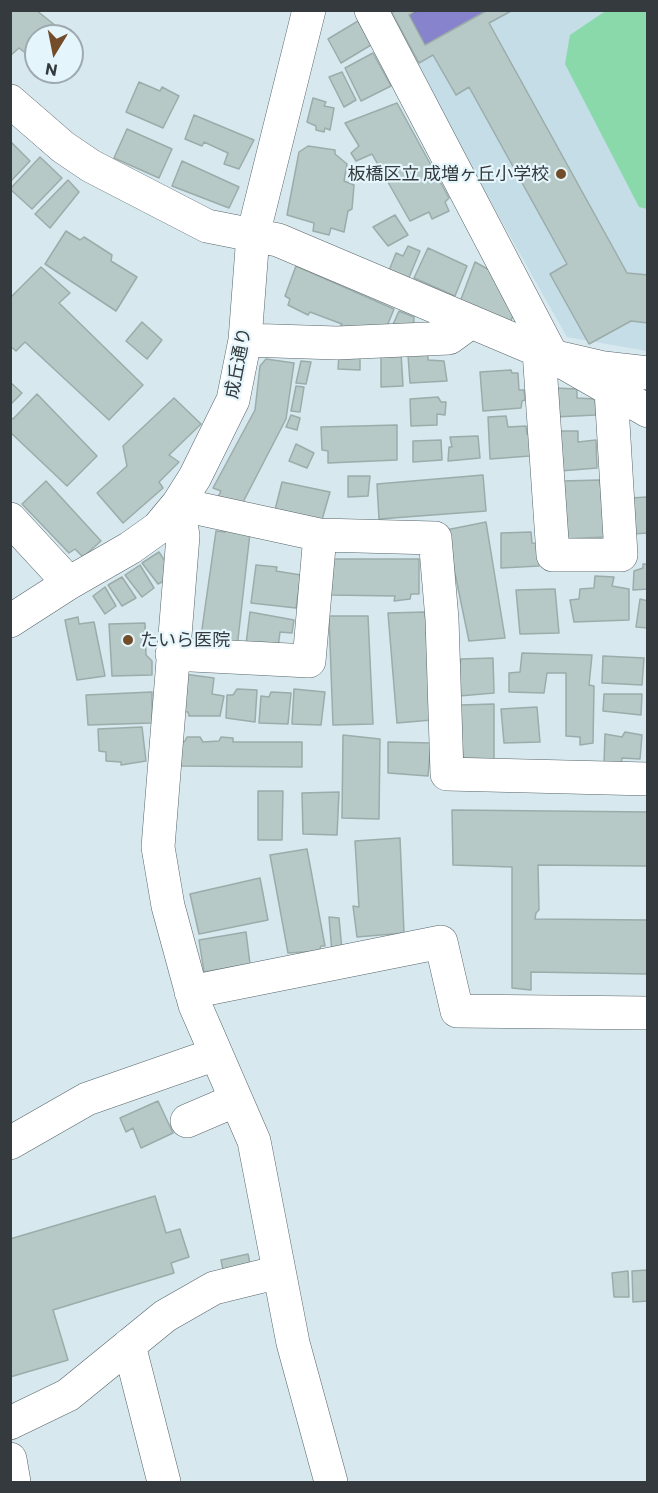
<!DOCTYPE html>
<html>
<head>
<meta charset="utf-8">
<style>
	body { margin:0 }
	#map { position:relative; width:658px; height:1493px; overflow:hidden; background:#d7e8ee; font-family:Commissioner,sans-serif }
	canvas { display:block }
	.frame { position:absolute; inset:0; border:12px solid #343a3d; pointer-events:none }
	.north { position:absolute; left:24px; top:24px; width:60px; height:60px; box-sizing:border-box; background:#e4f5fb; border:2px solid #9eaaaf; border-radius:50%; rotate:190deg; font-size:16px; font-weight:700; line-height:24px; text-align:center; color:#343a3d }
	.north::after { content:''; display:block; margin:auto; width:21px; height:27px; background:#734d29; clip-path:polygon(50% 0,100% 100%,50% 72%,0 100%) }
</style>
</head>
<body>
<div id="map">
<canvas width="658" height="1493"></canvas>
<div class="frame"></div>
<div class="north">N</div>
</div>
<script>
const ctx = document.querySelector('canvas').getContext('2d');
ctx.lineJoin = 'round';
function paint(path, color) { ctx.fillStyle = color; ctx.fill(path, 'evenodd'); }
function stroke(path, color, width, dash) { ctx.strokeStyle = color; ctx.lineWidth = width; ctx.lineCap = dash ? 'butt' : 'round'; ctx.setLineDash(dash || []); ctx.stroke(path); }
function drawText(font, color, halo, rows, align = 'center') {
  ctx.font = font + ' Commissioner,"Noto Sans JP",sans-serif'; ctx.lineWidth = 4.5; ctx.setLineDash([]); ctx.textBaseline = 'middle'; ctx.strokeStyle = halo; ctx.fillStyle = color; for (const [text, x, y, turn = 0] of rows) {
    ctx.save(); ctx.translate(x, y); ctx.rotate((+turn || 0) * Math.PI / 180); ctx.textAlign = isNaN(turn) ? turn : align; if (halo) ctx.strokeText(text, 0, 0); ctx.fillText(text, 0, 0); ctx.restore();
  }
}
paint(new Path2D(`
	M383,11H647V351L567,337Z`), '#c4dde6');
paint(new Path2D(`
	M607,10L647,11V209L639,207L565,64L570,35Z`), '#89d9ab');
const water = new Path2D(`
	M417,11H488L425,45L409,15Z`);
paint(water, '#8783cc');
stroke(water, '#6e6da1', 1.5);
const building = new Path2D(`
	M10,10H36L56,26L47,36H36V47L28,55L19,48L10,56Z
	M395,10H417L409,15L425,45L488,10H513L489,23L627,273L648,275V323L631,321L589,344L550,274L567,264L469,87L456,95L433,55L419,63L392,13Z
	M358,21L371,45L341,63L328,39Z
	M373,53L391,86L361,101L345,68Z
	M342,72L356,100L344,107L329,77Z
	M139,82L160,91L162,87L179,96L163,128L126,112Z
	M313,98L326,102L324,106L334,108L330,130L325,128L324,132L316,130V126L307,122Z
	M397,103L449,198L445,202L449,211L432,219L429,212L410,221L372,154L356,161L351,153L359,146L345,123Z
	M194,115L254,140L239,169L224,164L228,153L204,142L202,146L185,139Z
	M127,129L172,149L159,178L114,158Z
	M10,141L30,161L10,182Z
	M308,146L335,150V154L347,164L344,181L354,185L352,209L348,211L344,232L331,228L329,235L313,231L314,223L287,215L299,152Z
	M40,157L62,178L32,209L10,189Z
	M182,161L239,187L229,208L172,186Z
	M68,180L79,192L50,228L35,214Z
	M395,215L408,235L388,246L373,227Z
	M66,231L80,240L84,237L112,255L111,261L137,277L116,311L45,264Z
	M408,246L420,251L408,280L388,273L396,253L403,256Z
	M428,248L467,266L455,296L414,278Z
	M475,262L493,272L516,308L510,323L460,302Z
	M296,266L394,309L383,336L339,328L342,324L310,312L308,315L288,305L290,299L285,296Z
	M41,267L70,293L59,303L143,385L109,420L25,342L16,351L10,346V298Z
	M399,311L414,317L413,336L387,338Z
	M142,322L162,340L147,359L126,341Z
	M401,353L403,386L381,387V354Z
	M360,354V370L338,369L339,355Z
	M428,354V360L444,361L447,381L410,383L408,355Z
	M266,359L294,363L286,419L240,508L218,497L221,491L213,488L255,410L260,366Z
	M301,361L311,362L306,384L296,383Z
	M511,370L512,373H518L519,390H524L525,400L522,401L521,408L483,411L480,372Z
	M10,382L22,393L10,405Z
	M296,386L304,387L300,412L291,411Z
	M555,388L577,389V398L595,399L596,415L555,417Z
	M37,394L97,456L67,486L10,432V417L13,419Z
	M438,397L441,402H446L445,415L437,414V425L411,426L410,399Z
	M174,398L201,424L169,455L179,462L159,482L163,488L123,523L97,493L127,466L123,446Z
	M291,415L300,418L297,430L286,427Z
	M506,416L508,427L526,426L527,434H531L530,456L490,459L488,417Z
	M397,425V460L328,463V451L322,450L321,427Z
	M557,431H578V442L596,440L597,468L560,471Z
	M478,436L480,458L448,461L449,447H452L450,437Z
	M441,440L442,460L413,462V441Z
	M296,444L314,453L307,468L289,461Z
	M483,475L486,511L379,519L377,484Z
	M348,476H370L368,496L348,497Z
	M600,480L605,537L564,539L562,481Z
	M46,481L101,541L83,557L75,549L69,553L22,504Z
	M282,482L330,492L321,523L274,514Z
	M648,497V533L631,534L630,498Z
	M486,522L505,638L469,641L446,530Z
	M230,529L250,533L237,648L200,643L216,531L225,532Z
	M531,532L532,543L540,544L539,566L501,568V533Z
	M159,552L168,566L164,581L158,584L142,563Z
	M334,559H419V594H411L410,599L394,601L395,596L330,595Z
	M643,564H648V589L633,590L634,571L643,568Z
	M140,565L154,588L142,597L125,575Z
	M256,565L277,567L276,571L301,575L296,608L251,603Z
	M595,576L614,577L612,586L629,589V620L574,622L570,600L579,599L580,589L594,588Z
	M122,577L136,598L122,606L108,585Z
	M105,587L116,606L105,614L93,596Z
	M555,589L559,633L520,634L516,590Z
	M640,599L648,601V628L636,627Z
	M250,612L294,620L292,633L280,632L278,648L246,644Z
	M425,612L432,720L397,723L388,613Z
	M329,616H368L373,724L333,725Z
	M78,617L79,624L94,622L105,676L77,680L65,620Z
	M145,623L146,655L152,661V675L112,676L109,624Z
	M522,653L592,655L589,685L594,686L593,743L580,745V737L566,736V673H547L544,693L509,692V673L520,672Z
	M603,656L644,658L642,685L602,683Z
	M493,658L494,693L459,696L456,662L460,663L461,659Z
	M184,674L214,678L212,694L224,696L220,716H189L188,712L179,711Z
	M237,689L257,690L255,722L226,718L227,695H233Z
	M294,689L325,692L321,725L292,724Z
	M152,692V723L88,725L86,695Z
	M271,692L291,693L288,724L259,723L261,696L269,697Z
	M604,694H642L641,715L603,711Z
	M494,704V761L463,760L460,705Z
	M537,707L540,742L504,743L501,709Z
	M142,727L146,761L121,765V762L106,761V752L99,751L98,729Z
	M625,732L642,735L640,759L622,758L621,765L604,763L605,734L622,737Z
	M343,735L380,739L379,819L342,818Z
	M187,737H200L203,742L219,741L221,737L233,738V742H302V767L181,766V743L185,741Z
	M388,742L431,743L428,776L388,773Z
	M258,791H283L282,840H258Z
	M339,792L337,835L303,834L302,793Z
	M452,810L648,812V866L538,865L539,910L536,913L535,919L648,920V974L531,972V990L512,988V867L453,865Z
	M400,838L404,933L357,937L353,906L359,907L355,841Z
	M307,849L325,946H321L319,951L288,953L270,855Z
	M260,878L268,920L199,934L190,894Z
	M329,917L339,918L342,950L332,953Z
	M246,932L250,964L204,972L199,940Z
	M158,1101L173,1133L141,1148L133,1128L126,1132L120,1118Z
	M155,1196L166,1233L180,1229L189,1257L171,1263L174,1273L53,1310L68,1360L10,1377V1239Z
	M248,1254L252,1273L225,1279L221,1260Z
	M648,1270V1301L633,1302L632,1271Z
	M628,1271L629,1297H614L612,1273Z`);
paint(building, '#b7c9c7');
stroke(building, '#9bacaa', 1.5);
const minor = new Path2D(`
	M371,10L552,356L604,368L648,373
	M10,101L63,147L91,166L207,226L278,240L552,356L648,411
	M245,340L337,343L449,338L471,322
	M539,351L553,555H621L611,390
	M10,519L69,583
	M10,621L69,583L130,548L158,528L178,504L195,477L233,400L245,340L253,235L309,10
	M172,654L309,661L320,535
	M191,992L441,942L457,1011L648,1013
	M187,1121L236,1100
	M10,1143L87,1099L216,1054
	M129,1345L164,1482
	M10,1423L68,1395L165,1316L214,1288L279,1272
	M10,1459L14,1482
	M331,1482L293,1343L254,1141L195,1005L168,906L158,847L183,536L178,504L320,535L435,538L442,619L447,774L648,779`);
stroke(minor, '#57656a', 34);
stroke(minor, '#fff', 33);
for (const [x, y, r, color] of [
	[561,174,6,"#734d29"],
	[128,640,6,"#734d29"]
]) { const dot = new Path2D(); dot.arc(x, y, r, 0, 2 * Math.PI); ctx.fillStyle = color; ctx.fill(dot); stroke(dot, '#e4f5fb', 2); }
drawText('18px', '#343a3d', '#e4f5fb', [
	["板橋区立 成増ヶ丘小学校",549,174],
	["たいら医院",140,640,"left"]
], 'right');
drawText('18px', '#343a3d', '#e4f5fb', [
	["成丘通り",238,363,-79]
]);
</script>
</body>
</html>
